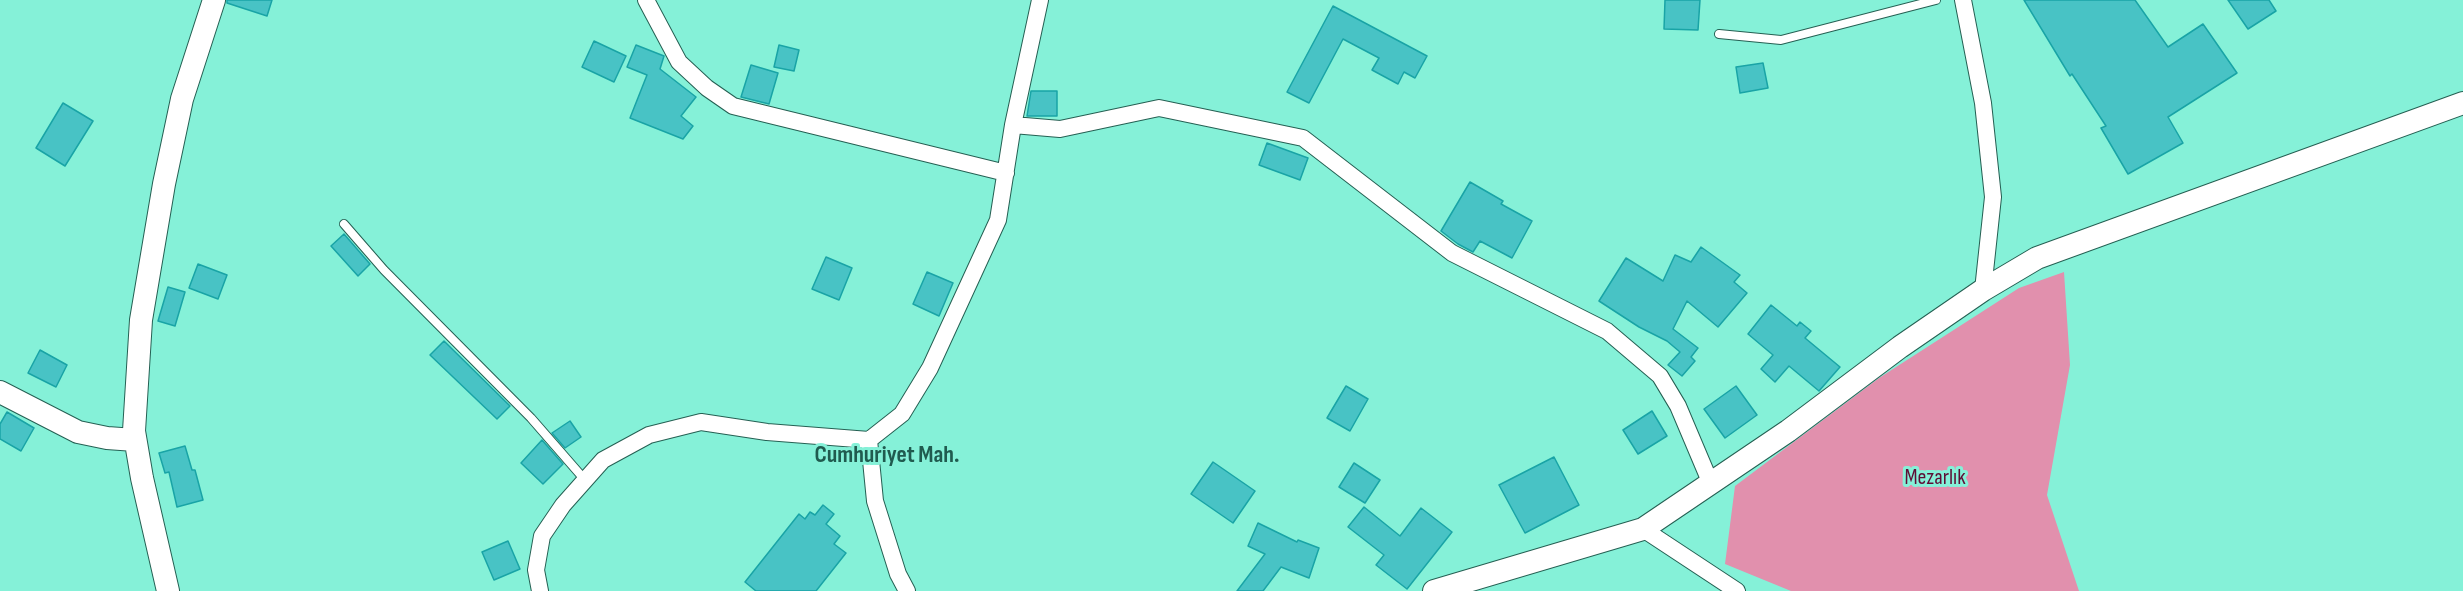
<!DOCTYPE html>
<html>
<head>
<meta charset="utf-8">
<style>
	body { margin:0 }
	canvas { display:block; background:#85f1d8 }
</style>
</head>
<body>
<canvas width="2463" height="591"></canvas>
<script>
const ctx = document.querySelector('canvas').getContext('2d');
ctx.lineJoin = 'round';
function paint(path, color) { ctx.fillStyle = color; ctx.fill(path, 'evenodd'); }
function stroke(path, color, width, dash) { ctx.strokeStyle = color; ctx.lineWidth = width; ctx.lineCap = dash ? 'butt' : 'round'; ctx.setLineDash(dash || []); ctx.stroke(path); }
function drawText(font, color, halo, rows, align = 'center') {
  ctx.font = font + ' "Sofia Sans Condensed",sans-serif'; ctx.lineWidth = 6; ctx.setLineDash([]); ctx.textBaseline = 'middle'; ctx.strokeStyle = halo; ctx.fillStyle = color; for (const [text, x, y, turn = 0] of rows) {
    ctx.save(); ctx.translate(x, y); ctx.rotate((+turn || 0) * Math.PI / 180); ctx.textAlign = isNaN(turn) ? turn : align; if (halo) ctx.strokeText(text, 0, 0); ctx.fillText(text, 0, 0); ctx.restore();
  }
}
paint(new Path2D(`
	M2064,272L2070,365L2047,495L2079,591H1791L1725,564L1735,486L1879,378L2019,288Z`), '#e190ad');
const building = new Path2D(`
	M227,0H272L267,16L227,3Z
	M1665,0H1700L1698,30L1664,29Z
	M2024,0H2135L2168,47L2203,24L2237,73L2168,117L2183,143L2128,174L2101,128L2106,126L2072,74L2070,76Z
	M2228,0H2269L2276,11L2248,29Z
	M1333,6L1427,56L1415,78L1404,72L1398,84L1372,70L1379,58L1343,39L1309,103L1287,92Z
	M594,41L626,56L614,82L582,67Z
	M636,45L664,56L660,69L696,97L681,116L693,126L683,139L630,118L647,75L627,67Z
	M779,45L799,50L794,71L774,67Z
	M1763,63L1768,88L1740,93L1736,67Z
	M751,65L778,73L769,104L741,97Z
	M1031,91H1057V116H1027Z
	M63,103L93,121L65,166L36,148Z
	M1267,143L1308,158L1300,180L1259,165Z
	M1470,182L1503,201L1501,204L1532,221L1512,258L1480,241L1473,252L1458,244L1441,231Z
	M344,234L370,264L358,276L331,246Z
	M1701,247L1740,275L1734,282L1747,293L1718,327L1687,301L1673,329L1698,348L1691,357L1695,361L1682,376L1668,365L1680,352L1667,341L1639,327L1599,301L1626,258L1663,281L1675,255L1691,262Z
	M826,257L852,268L839,300L812,289Z
	M198,264L227,275L218,299L189,288Z
	M927,272L953,283L939,316L913,304Z
	M168,287L185,292L175,326L158,321Z
	M1771,305L1797,326L1800,322L1811,331L1805,338L1840,367L1819,391L1789,366L1775,382L1761,369L1773,355L1748,334Z
	M444,341L510,406L497,419L430,355Z
	M40,350L67,365L56,387L28,373Z
	M1346,386L1368,399L1350,431L1327,418Z
	M1736,386L1757,415L1725,438L1704,409Z
	M1652,411L1667,436L1638,454L1623,430Z
	M7,412L34,428L21,451L0,439V424Z
	M570,421L581,437L565,448L552,433Z
	M542,440L563,464L543,484L521,463Z
	M185,446L192,470H195L203,500L177,507L169,472L165,473L159,453Z
	M1554,457L1579,505L1525,533L1499,485Z
	M1213,462L1255,491L1233,523L1191,494Z
	M1354,463L1380,480L1365,503L1339,487Z
	M823,505L834,514L826,524L840,536L834,544L846,553L816,591H756L745,582L799,514L805,519L810,512L815,515Z
	M1364,507L1400,536L1421,508L1452,532L1407,589L1376,565L1384,555L1348,527Z
	M1258,523L1297,542L1298,540L1319,548L1309,578L1281,567L1263,591H1237L1265,554L1248,546Z
	M508,541L520,569L494,580L482,552Z`);
paint(building, '#48c3c5');
stroke(building, '#19a4a6', 1.5);
const lane = new Path2D(`
	M1719,34L1781,40L1936,0
	M344,224L384,270L531,418L585,480`);
const street = new Path2D(`
	M646,0L679,62L707,88L733,106L1006,173
	M1963,0L1983,103L1993,197L1983,290
	M1013,125L1060,129L1159,108L1303,138L1452,253L1607,331L1660,376L1678,406L1711,484
	M869,440L875,501L898,574L907,591
	M1643,529L1737,591
	M540,591L536,570L542,536L563,505L603,460L649,435L701,422L767,432L869,440L902,414L930,368L998,220L1013,125L1040,0`);
const secondary = new Path2D(`
	M0,392L78,432L107,438L135,440
	M168,591L142,478L134,431L141,320L164,184L182,99L214,0
	M1434,591L1643,529L1788,431L1900,347L1983,290L2037,258L2463,103`);
stroke(lane, '#256053', 10);
stroke(street, '#256053', 18);
stroke(secondary, '#256053', 24);
stroke(lane, '#fff', 8);
stroke(street, '#fff', 16);
stroke(secondary, '#fff', 22);
drawText('22px', '#5e0e35', '#85f1d8', [
	["Mezarlık",1935,478]
]);
drawText('bold 24px', '#205b4f', '#85f1d8', [
	["Cumhuriyet Mah.",887,456]
]);
</script>
</body>
</html>
